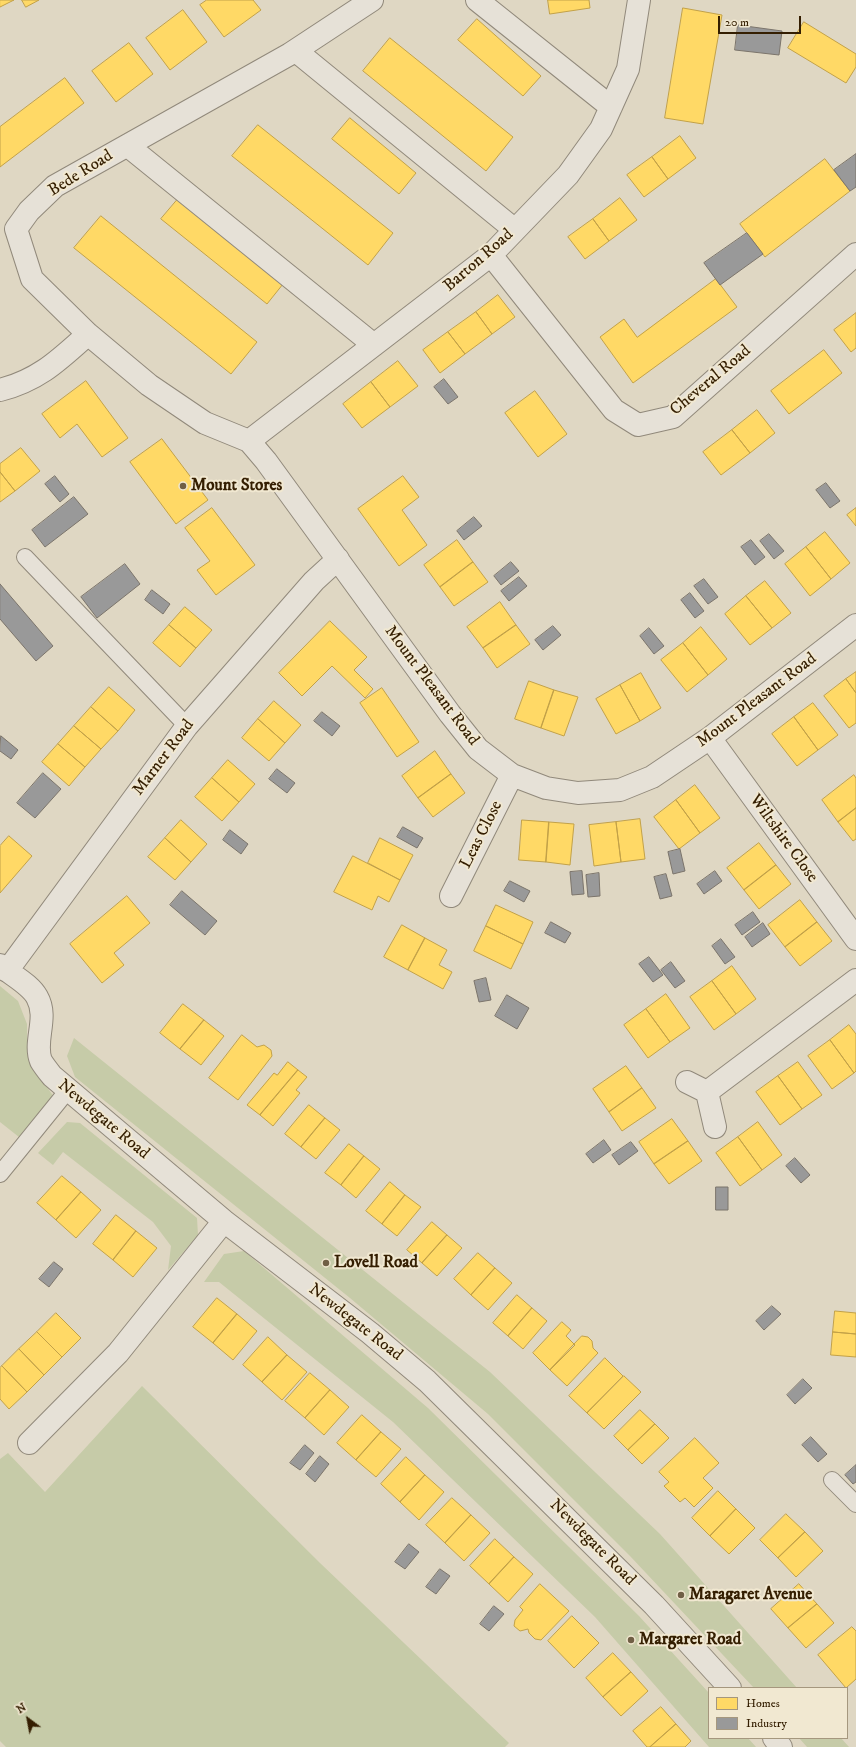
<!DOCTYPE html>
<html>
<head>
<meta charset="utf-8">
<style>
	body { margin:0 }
	#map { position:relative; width:856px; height:1747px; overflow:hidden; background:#dfd7c3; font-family:"IM FELL DW Pica",serif }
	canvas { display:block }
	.legend { position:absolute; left:708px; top:1687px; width:140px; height:52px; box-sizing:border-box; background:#f1e8d1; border:1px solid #a5977e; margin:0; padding:5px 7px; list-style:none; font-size:12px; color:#341e01 }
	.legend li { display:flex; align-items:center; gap:8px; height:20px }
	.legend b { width:20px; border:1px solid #a5977e }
	.north { position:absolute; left:8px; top:1699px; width:40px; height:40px; -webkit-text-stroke:3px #f1e8d1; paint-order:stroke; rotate:328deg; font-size:11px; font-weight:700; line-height:16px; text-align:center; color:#341e01 }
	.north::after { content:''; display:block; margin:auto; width:14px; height:18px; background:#341e01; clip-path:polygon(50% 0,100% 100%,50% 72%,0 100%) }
	.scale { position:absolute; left:718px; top:16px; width:83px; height:18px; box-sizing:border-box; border:2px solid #341e01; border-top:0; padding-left:5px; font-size:12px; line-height:14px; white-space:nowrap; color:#341e01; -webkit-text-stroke:3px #f1e8d1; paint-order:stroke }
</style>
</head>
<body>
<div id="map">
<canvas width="856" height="1747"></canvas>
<ul class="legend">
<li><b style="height:11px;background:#ffd966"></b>Homes</li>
<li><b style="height:11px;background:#999"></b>Industry</li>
</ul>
<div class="north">N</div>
<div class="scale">20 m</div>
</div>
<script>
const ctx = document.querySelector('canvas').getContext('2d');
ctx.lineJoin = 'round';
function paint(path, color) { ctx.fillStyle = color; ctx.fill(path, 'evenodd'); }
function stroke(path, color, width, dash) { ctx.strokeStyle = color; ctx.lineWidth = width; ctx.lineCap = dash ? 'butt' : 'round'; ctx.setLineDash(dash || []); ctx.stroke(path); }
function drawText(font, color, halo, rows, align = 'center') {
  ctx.font = font + ' "IM FELL DW Pica",serif'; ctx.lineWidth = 4; ctx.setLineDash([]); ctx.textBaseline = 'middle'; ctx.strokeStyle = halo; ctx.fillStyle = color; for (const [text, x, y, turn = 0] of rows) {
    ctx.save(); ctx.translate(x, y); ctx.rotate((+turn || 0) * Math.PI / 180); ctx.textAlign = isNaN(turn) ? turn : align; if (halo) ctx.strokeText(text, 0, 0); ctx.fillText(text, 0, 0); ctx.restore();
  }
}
paint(new Path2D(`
	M0,986L18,1001L27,1024V1053L37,1073L54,1097L24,1141L0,1122Z
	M74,1038L490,1372L660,1534L797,1688H754L630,1556L488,1414L350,1298L75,1077L67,1056Z
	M67,1122L80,1123L197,1218L198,1235L168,1270L171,1246L153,1222L63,1152L53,1165L38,1153Z
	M244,1251L428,1408L639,1616L709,1693V1738H748L756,1747H709L595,1617L393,1422L219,1282H204L224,1254Z
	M142,1386L320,1563L509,1743L505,1747H6L0,1741V1459L8,1453L45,1492Z
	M799,1738H841L849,1747H807Z`), '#c6cba8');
const homes = new Path2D(`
	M0,0H14L0,7Z
	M22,0H39L26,7Z
	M207,0H253L261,10L224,37L200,5Z
	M548,0H589L590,8L550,14Z
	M683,8L722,15L703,124L665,118Z
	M183,10L207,42L170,70L146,38Z
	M477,19L541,76L523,96L458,40Z
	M804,22L856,54V67L846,83L788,48Z
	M390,38L513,137L486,171L363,71Z
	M129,43L153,74L116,102L92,71Z
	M65,78L84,103L0,167V127Z
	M350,118L416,173L399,194L332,139Z
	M258,125L393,233L368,265L232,156Z
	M680,136L696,158L668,179L652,157Z
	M652,157L668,179L644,197L627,175Z
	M825,159L850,191L765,257L740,224Z
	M620,198L637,220L609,241L593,219Z
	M178,199L283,284L267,304L161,219Z
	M101,216L257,342L231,374L74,248Z
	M593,219L609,241L585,259L568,237Z
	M716,279L737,307L633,383L600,337L624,319L637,337Z
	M498,295L515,317L492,334L476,312Z
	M476,312L492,334L465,354L448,332Z
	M856,313V348L851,352L834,330Z
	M448,332L465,354L440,373L423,350Z
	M824,350L842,373L789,414L771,391Z
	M398,361L418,386L390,407L371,382Z
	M86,381L128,438L102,457L77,424L60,438L42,414Z
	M371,382L390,407L362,428L343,404Z
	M535,391L567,434L538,457L505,413Z
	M757,410L775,433L750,453L732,430Z
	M732,430L750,453L721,475L703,452Z
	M162,439L208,500L176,524L130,462Z
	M21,448L40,471L15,491L0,472V464Z
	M0,472L15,491L0,502Z
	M403,476L419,497L402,510L427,545L399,566L358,509Z
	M212,508L255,565L216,595L197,570L210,561L185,528Z
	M856,508V526L847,515Z
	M825,532L850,563L831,579L806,547Z
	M457,540L473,562L440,587L424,565Z
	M806,547L831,579L810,596L785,564Z
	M473,562L488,582L454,606L440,587Z
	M765,581L791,613L772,628L746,596Z
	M746,596L772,628L750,645L725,614Z
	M500,602L516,625L483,648L467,627Z
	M185,607L212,630L196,648L169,625Z
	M330,621L367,657L354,670L373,689L365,698L332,666L302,696L279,673Z
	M169,625L196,648L180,667L153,643Z
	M516,625L530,644L497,668L483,648Z
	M701,627L727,659L708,675L683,643Z
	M683,643L708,675L687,692L661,660Z
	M856,672V693L846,679Z
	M641,673L661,708L640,721L620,685Z
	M846,679L856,693V723L849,728L824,696Z
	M529,681L554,690L541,728L515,719Z
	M620,685L640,721L616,734L596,699Z
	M109,687L135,710L118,731L91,707Z
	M382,688L419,742L397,757L360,703Z
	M554,690L578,697L564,736L541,728Z
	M274,701L301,725L285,743L258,719Z
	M813,703L838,735L818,750L794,717Z
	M91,707L118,731L101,749L74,726Z
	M794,717L818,750L797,766L772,734Z
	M258,719L285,743L269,761L242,738Z
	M74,726L101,749L85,767L58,744Z
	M58,744L85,767L69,786L42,762Z
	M435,751L451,774L418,798L402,776Z
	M228,760L255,784L239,802L212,778Z
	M451,774L465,793L433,817L418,798Z
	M854,775L856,778V808L838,822L822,800Z
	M212,778L239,802L222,821L195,797Z
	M695,785L720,818L700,833L676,800Z
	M676,800L700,833L679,849L654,817Z
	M856,808V839L853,841L838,822Z
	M640,819L645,859L621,862L616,822Z
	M181,820L207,844L191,862L165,838Z
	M522,820L549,822L546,862L519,860Z
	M549,822L574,824L570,865L546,862Z
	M616,822L621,862L594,866L589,825Z
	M9,836L32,856L0,893V846Z
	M165,838L191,862L175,880L148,857Z
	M380,838L413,855L400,880L368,863Z
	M759,843L776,865L744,890L727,868Z
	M353,856L400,880L389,902L378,896L372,910L334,892Z
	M776,865L791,884L759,909L744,890Z
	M127,896L150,923L114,953L124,965L102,983L70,944Z
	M800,900L817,922L785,947L768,925Z
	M496,905L533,922L523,944L486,926Z
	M817,922L832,941L800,966L785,947Z
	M402,925L425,938L408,970L384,957Z
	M486,926L523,944L511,969L474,951Z
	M425,938L447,950L439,965L452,972L443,989L408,970Z
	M732,966L756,999L736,1014L712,981Z
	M712,981L736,1014L714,1030L690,997Z
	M666,994L690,1028L670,1042L646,1009Z
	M183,1004L204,1020L180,1049L160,1033Z
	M646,1009L670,1042L648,1058L624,1025Z
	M204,1020L224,1036L201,1065L180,1049Z
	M849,1025L856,1034V1071L854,1073L830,1040Z
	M242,1035L257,1047L264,1045L271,1050L272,1056L238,1100L209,1078Z
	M830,1040L854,1073L832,1089L808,1056Z
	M288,1062L298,1070L260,1115L247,1105L274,1073L277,1075Z
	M798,1062L822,1095L802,1109L778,1076Z
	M626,1066L642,1088L609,1112L593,1089Z
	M298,1070L307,1077L296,1090L300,1093L273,1126L260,1115Z
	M778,1076L802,1109L780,1125L756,1092Z
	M642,1088L656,1108L622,1131L609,1112Z
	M309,1105L325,1118L301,1147L285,1134Z
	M325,1118L340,1130L316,1159L301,1147Z
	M672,1119L688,1141L654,1164L639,1142Z
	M758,1122L782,1155L762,1170L738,1137Z
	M738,1137L762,1170L740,1186L716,1153Z
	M688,1141L702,1161L669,1184L654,1164Z
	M349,1144L364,1156L341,1185L325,1173Z
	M364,1156L380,1169L356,1198L341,1185Z
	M62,1176L81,1192L56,1220L37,1203Z
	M390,1182L405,1195L382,1224L366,1211Z
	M81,1192L101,1210L76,1238L56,1220Z
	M405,1195L421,1207L397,1236L382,1224Z
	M116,1215L136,1231L113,1260L93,1244Z
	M432,1222L447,1235L422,1263L407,1250Z
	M136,1231L157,1248L133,1277L113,1260Z
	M447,1235L462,1248L437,1276L422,1263Z
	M478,1253L495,1268L471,1295L454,1279Z
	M495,1268L512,1283L488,1310L471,1295Z
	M517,1295L532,1308L508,1336L493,1323Z
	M217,1298L237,1314L213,1343L193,1327Z
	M532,1308L547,1321L523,1349L508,1336Z
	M835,1311L856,1313V1334L833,1332Z
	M56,1313L81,1338L62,1357L37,1332Z
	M237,1314L257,1331L233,1360L213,1343Z
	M562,1322L571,1330L566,1336L575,1345L550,1370L533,1353Z
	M37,1332L62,1357L44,1375L19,1349Z
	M833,1332L856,1334V1357L831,1355Z
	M582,1336L588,1337L592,1341L593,1348L598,1353L567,1386L550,1370Z
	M268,1337L287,1355L262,1382L243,1365Z
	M19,1349L44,1375L27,1392L2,1366Z
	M287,1355L307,1372L282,1400L262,1382Z
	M605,1358L623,1376L587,1413L569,1396Z
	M2,1366L27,1392L9,1409L0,1399V1368Z
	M310,1373L330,1390L305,1418L285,1401Z
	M624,1376L641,1392L604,1429L587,1413Z
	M330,1390L349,1407L324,1435L305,1418Z
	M640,1410L655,1424L628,1450L614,1436Z
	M362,1415L381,1432L356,1460L337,1443Z
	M655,1424L669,1438L642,1464L628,1450Z
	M381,1432L401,1449L376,1477L356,1460Z
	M695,1438L719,1463L703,1478L713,1488L694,1507L685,1498L680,1502L664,1486L669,1482L659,1472Z
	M406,1457L425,1475L400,1502L381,1484Z
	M425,1475L444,1492L419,1520L400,1502Z
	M718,1491L736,1509L710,1536L692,1518Z
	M452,1498L471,1515L445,1543L426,1525Z
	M736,1509L755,1528L729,1554L710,1536Z
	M786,1514L805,1532L778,1558L760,1540Z
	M471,1515L490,1533L464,1561L445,1543Z
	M805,1532L823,1551L796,1577L778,1558Z
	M495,1539L514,1557L489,1584L470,1566Z
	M514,1557L533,1574L508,1602L489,1584Z
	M540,1584L569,1611L541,1640L535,1639L529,1633L528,1629L520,1631L514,1626L515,1620L523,1610L520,1607Z
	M799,1584L817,1604L788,1628L771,1609Z
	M817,1604L834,1623L806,1648L788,1628Z
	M572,1616L599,1643L574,1668L548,1641Z
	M852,1627L856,1631V1679L846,1688L818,1655Z
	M613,1653L631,1672L603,1697L586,1678Z
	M631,1672L648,1691L621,1716L603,1697Z
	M661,1707L676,1724L650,1747H647L633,1731Z
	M676,1724L691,1741L685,1747H650Z`);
paint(homes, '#ffd966');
stroke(homes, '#c2a148', 1);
const industry = new Path2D(`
	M738,25L782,31L779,55L735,50Z
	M856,154V187L850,191L834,170Z
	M747,233L763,254L720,285L704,263Z
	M444,379L458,397L448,404L434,387Z
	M55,476L69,494L60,502L45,484Z
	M826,483L840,501L830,508L816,490Z
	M74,497L88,514L45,547L32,530Z
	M474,517L482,526L464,540L457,531Z
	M769,534L784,551L774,559L760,541Z
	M751,540L765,557L755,565L741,547Z
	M511,562L519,571L501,585L494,576Z
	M125,564L140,584L97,618L81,597Z
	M519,577L527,586L509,601L501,591Z
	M704,579L718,597L708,604L694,586Z
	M0,584L53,646L36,661L0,619Z
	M152,590L170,604L163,614L145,600Z
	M690,593L704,611L695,618L681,600Z
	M553,626L561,635L543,650L535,640Z
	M649,628L664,646L654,654L640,636Z
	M322,712L340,726L332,736L314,721Z
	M1,736L18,750L11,759L0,751Z
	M277,769L295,783L287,793L269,779Z
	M43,773L61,789L35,818L17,803Z
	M403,827L423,838L417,848L397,837Z
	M230,830L248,844L241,854L223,840Z
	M680,849L685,871L673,874L668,852Z
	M582,871L584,894L572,895L570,872Z
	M715,871L722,881L704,894L697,884Z
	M599,873L600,896L588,897L586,875Z
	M666,874L672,896L660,899L654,877Z
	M510,881L530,891L524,902L504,891Z
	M182,891L217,921L205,935L170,905Z
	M753,912L760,922L742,935L735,925Z
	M551,922L571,933L565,943L545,933Z
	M763,923L770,934L752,947L745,937Z
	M721,939L735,957L725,964L712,946Z
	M649,957L663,975L653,982L639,964Z
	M671,962L685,981L675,988L661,970Z
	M486,978L491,1000L479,1002L474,981Z
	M507,995L529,1008L517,1029L495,1016Z
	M604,1140L611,1150L593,1163L586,1154Z
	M631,1142L638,1151L619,1165L612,1155Z
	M795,1158L810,1175L801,1183L786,1166Z
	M716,1187H728V1210H716Z
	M54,1262L63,1269L49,1287L39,1279Z
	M772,1306L781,1314L764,1330L756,1321Z
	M803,1379L812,1388L795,1404L787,1395Z
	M811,1437L827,1454L818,1462L802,1445Z
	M305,1445L314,1453L300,1470L290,1463Z
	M320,1456L329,1464L315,1482L306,1474Z
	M856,1465V1482L853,1484L845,1475Z
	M409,1544L419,1552L405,1569L395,1562Z
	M440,1569L450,1576L436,1594L426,1587Z
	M494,1606L504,1614L489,1631L480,1624Z`);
paint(industry, '#999');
stroke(industry, '#7b746b', 1);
const lane = new Path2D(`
	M25,557L187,726
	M0,1174L68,1090
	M832,1480L856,1504`);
const street = new Path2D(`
	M372,0L290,54L55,186L29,211L16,229L32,279L88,334L149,385L205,423L249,441L266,461L450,714L478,749L512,775L546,788L578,793L620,790L652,777L710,738L856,625
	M477,0L611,107
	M296,51L515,230
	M128,146L374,345
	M491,255L614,410L638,425L673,417L856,254
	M0,390C39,380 59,360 88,334
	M249,441L491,255L568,175L601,129L628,69L639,0
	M710,738L856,939
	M451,896L512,775
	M0,965C11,975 30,984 37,997C49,1018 33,1041 41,1061C44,1066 48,1071 52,1076L224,1221L370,1333L427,1381L654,1605L730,1688
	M7,971L187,726L314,581L338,559
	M687,1082L707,1092L715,1127
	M707,1092L856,980
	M29,1443L118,1353L224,1221
	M774,1738L781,1747`);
stroke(lane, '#91897b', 18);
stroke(street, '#91897b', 24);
stroke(lane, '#e6e1d7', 16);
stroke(street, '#e6e1d7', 22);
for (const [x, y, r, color] of [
	[183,486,4,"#705f45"],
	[326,1263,4,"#705f45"],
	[681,1595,4,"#705f45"],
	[631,1640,4,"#705f45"]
]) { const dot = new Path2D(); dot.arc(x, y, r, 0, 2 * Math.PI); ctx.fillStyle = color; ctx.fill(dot); stroke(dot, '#f1e8d1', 1.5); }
drawText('17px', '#341e01', '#f1e8d1', [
	["Bede Road",81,174,-32],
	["Barton Road",479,261,-41],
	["Cheveral Road",711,381,-40],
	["Mount Pleasant Road",431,686,53],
	["Mount Pleasant Road",757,701,-37],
	["Marner Road",164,758,-53],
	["Leas Close",482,835,-63],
	["Wiltshire Close",783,839,54],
	["Newdegate Road",103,1120,40],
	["Newdegate Road",355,1323,38],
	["Newdegate Road",592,1543,45]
]);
drawText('bold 17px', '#341e01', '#f1e8d1', [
	["Mount Stores",191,486],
	["Lovell Road",334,1263],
	["Maragaret Avenue",689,1595],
	["Margaret Road",639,1640]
], 'left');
</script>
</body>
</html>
